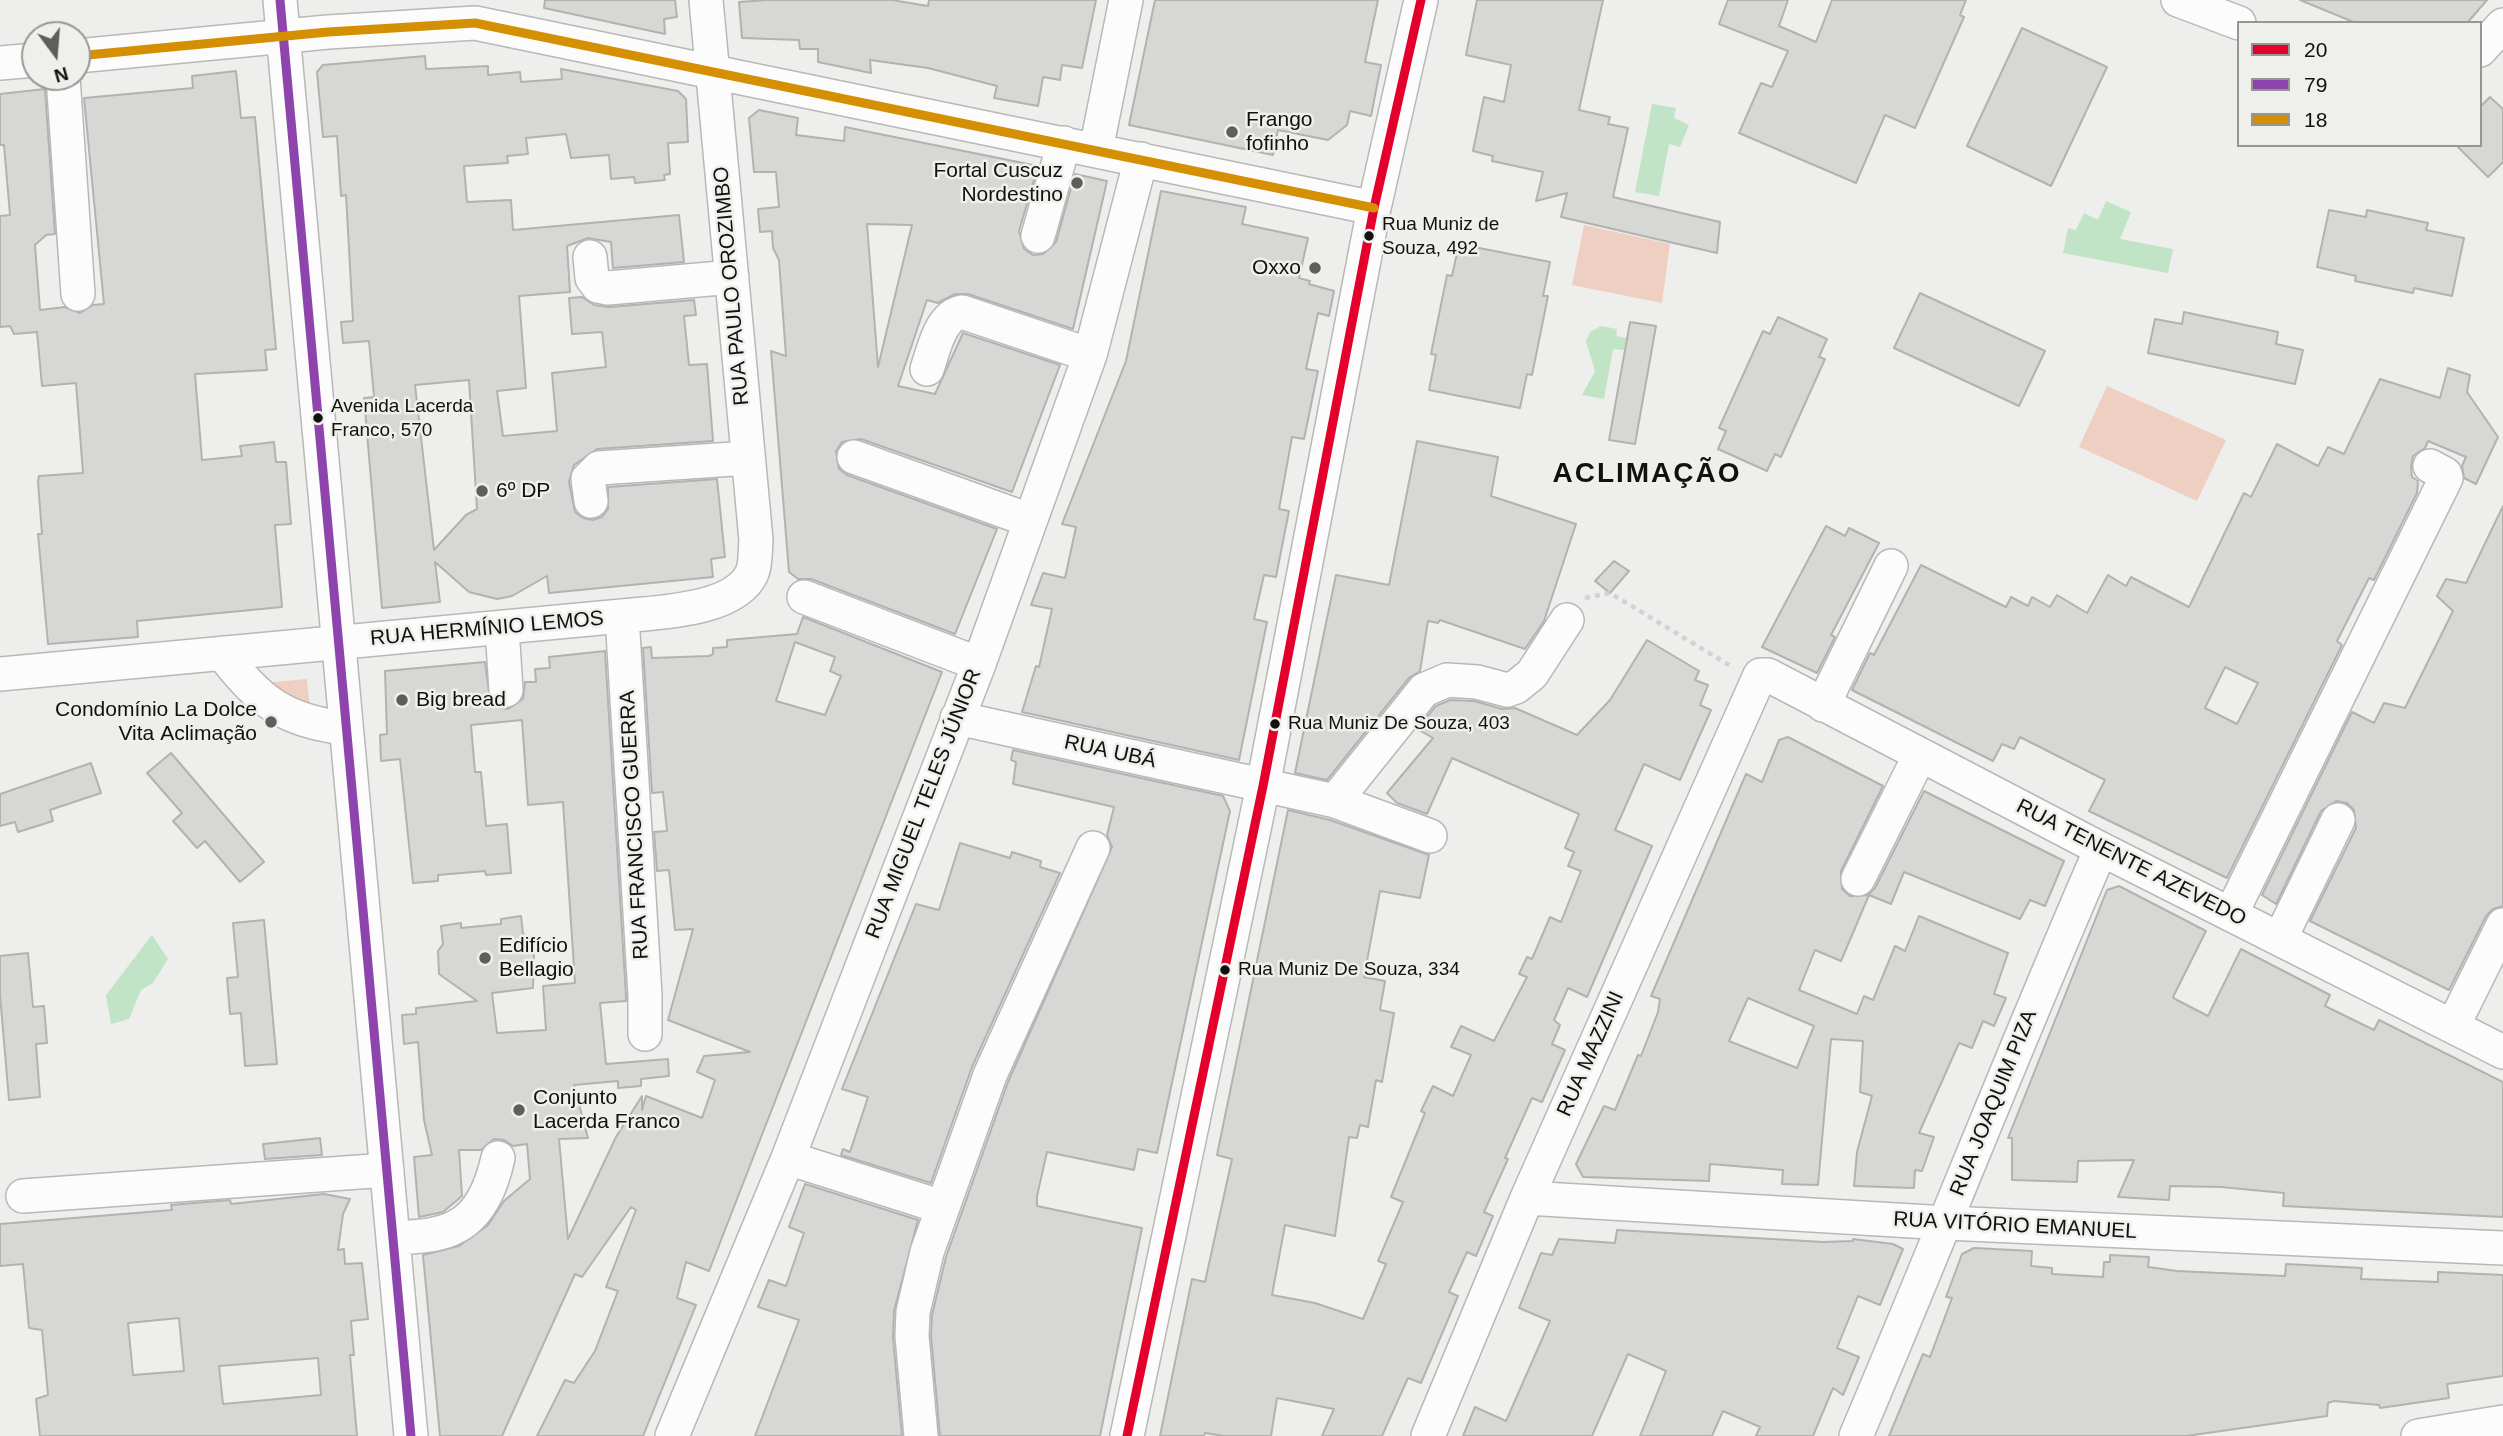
<!DOCTYPE html>
<html>
<head>
<meta charset="utf-8">
<style>
	body { margin:0 }
	#map { position:relative; width:2503px; height:1436px; overflow:hidden; background:#eeeeec; font-family:Helvetica,sans-serif }
	canvas { display:block }
	.legend { position:absolute; left:2237px; top:21px; width:245px; height:126px; box-sizing:border-box; background:#efefeb; border:2px solid #969693; margin:0; padding:9px 12px; list-style:none; font-size:21px; color:#111110 }
	.legend li { display:flex; align-items:center; gap:14px; height:35px }
	.legend b { width:35px; border:2px solid #969693 }
	.north { position:absolute; left:21px; top:21px; width:70px; height:70px; box-sizing:border-box; background:#efefeb; border:2px solid #969693; border-radius:50%; rotate:164deg; font-size:19px; font-weight:700; line-height:28px; text-align:center; color:#111110 }
	.north::after { content:''; display:block; margin:auto; width:24px; height:32px; background:#5e5e5d; clip-path:polygon(50% 0,100% 100%,50% 72%,0 100%) }
</style>
</head>
<body>
<div id="map">
<canvas width="2503" height="1436"></canvas>
<ul class="legend">
<li><b style="height:9px;background:#e4002b"></b>20</li>
<li><b style="height:9px;background:#8e44ad"></b>79</li>
<li><b style="height:9px;background:#d49002"></b>18</li>
</ul>
<div class="north">N</div>
</div>
<script>
const ctx = document.querySelector('canvas').getContext('2d');
ctx.lineJoin = 'round';
function paint(path, color) { ctx.fillStyle = color; ctx.fill(path, 'evenodd'); }
function stroke(path, color, width, dash) { ctx.strokeStyle = color; ctx.lineWidth = width; ctx.lineCap = dash ? 'butt' : 'round'; ctx.setLineDash(dash || []); ctx.stroke(path); }
function drawText(font, color, halo, rows, align = 'center') {
  ctx.font = font + ' Helvetica,sans-serif'; ctx.lineWidth = 5; ctx.setLineDash([]); ctx.textBaseline = 'middle'; ctx.strokeStyle = halo; ctx.fillStyle = color; for (const [text, x, y, turn = 0] of rows) {
    ctx.save(); ctx.translate(x, y); ctx.rotate((+turn || 0) * Math.PI / 180); ctx.textAlign = isNaN(turn) ? turn : align; if (halo) ctx.strokeText(text, 0, 0); ctx.fillText(text, 0, 0); ctx.restore();
  }
}
paint(new Path2D(`
	M1584,225L1670,244L1662,303L1572,285Z
	M2107,386L2226,440L2197,501L2079,447Z
	M307,679L311,719L252,684Z`), '#efcfc1');
paint(new Path2D(`
	M1652,104L1676,108L1674,118L1689,125L1680,147L1669,144L1659,196L1635,192Z
	M2106,201L2131,212L2120,239L2173,249L2168,273L2063,253L2068,228L2076,230L2084,213L2098,220Z
	M1601,326L1617,329L1616,336L1626,338L1624,350L1613,349L1604,399L1582,395L1595,371L1586,341L1590,332Z
	M152,935L168,959L153,983L141,990L129,1019L111,1024L106,995Z`), '#c0e4c5');
const building = new Path2D(`
	M545,0H675L677,17L664,19L665,34L544,8Z
	M767,0H892L928,6L929,0H1096L1082,68L1062,65L1060,80L1043,77L1038,106L994,98L997,86L928,68L870,60L871,73L818,62V49H800L799,40L742,38L739,2Z
	M1155,0H1378L1365,62L1381,65L1371,116L1350,111L1347,125L1328,140L1278,130L1273,155L1129,125Z
	M1477,0H1603L1579,110L1610,117L1608,124L1628,128L1613,197L1720,222L1717,253L1561,217L1567,193L1536,201L1543,172L1492,161L1493,156L1473,151L1484,97L1504,102L1511,65L1466,55Z
	M1728,0H1788L1779,26L1816,42L1832,0H1966L1960,15L1964,17L1915,128L1885,115L1856,183L1739,133L1761,83L1772,87L1788,51L1719,24Z
	M2300,0H2487L2467,23H2356Z
	M2022,28L2107,67L2051,186L1967,146Z
	M425,56L426,69L488,66V75L520,72L521,82L562,79L561,69L678,91L686,99L688,142L668,143L670,174L664,175L665,180L635,183L634,177L611,179L609,155L571,158L566,134L526,138L528,154L507,156L508,163L464,166L467,202L511,200L513,230L679,215L684,262L613,268L611,242L588,238L567,246L570,292L519,296L526,388L497,391L503,436L557,431L552,373L606,367L602,332L572,334L569,298L582,297L594,305L609,307L694,300L696,315L684,316L689,365L707,364L713,441L597,449L574,465L569,482L575,512L583,518L593,520L602,517L608,509V487L717,479L725,557L711,559L713,577L549,593L547,576L512,596L497,599L469,592L435,562L440,602L382,608L364,398L374,397L369,341L343,343L341,322L353,321L346,195L341,196L337,136L323,137L317,72L323,65ZM469,380L477,509L466,515L434,550L415,385Z
	M236,71L241,118L255,117L276,349L265,350L267,370L195,374L202,460L242,456L240,446L274,442L276,462H286L291,524L275,525L282,607L137,621L138,637L48,644L38,534H42L38,482L39,476L83,473L76,383L42,386L37,332L14,334L10,326L0,327V216L10,215L4,145H0V94L45,89L55,234L46,235L35,245L40,310L65,307L80,313L93,305L104,304L84,98L193,88L192,76Z
	M2490,97L2503,109V162L2488,177L2456,145H2480V107Z
	M759,110L798,118L796,135L844,141L845,127L1038,166L1019,231L1024,249L1033,255L1043,254L1056,242L1075,174L1107,181L1073,329L968,294H955L938,303L927,300L898,386L935,394L963,333L1060,365L1012,492L861,439L842,442L836,451L839,469L847,475L997,529L955,634L811,579H798L789,572L771,351L786,356L779,260L773,248L772,231L760,232L758,209L779,207L776,172H754L749,118ZM867,224L912,225L878,367Z
	M1161,191L1246,207L1242,224L1308,238L1299,278L1310,281L1309,284L1334,291L1329,316L1318,313L1306,369L1318,371L1304,439L1292,437L1279,509L1289,511L1276,577L1264,575L1254,619L1267,622L1239,760L1022,712L1036,666L1039,667L1052,609L1031,605L1043,573L1065,578L1076,527L1062,524L1126,361Z
	M2329,210L2366,217L2367,210L2428,223L2426,230L2464,238L2452,296L2414,288L2413,293L2355,281L2356,276L2317,267Z
	M1459,244L1550,262L1543,296H1548L1532,375L1527,374L1520,408L1429,390L1436,355L1431,354L1447,275L1452,276Z
	M1920,293L2045,351L2019,406L1894,348Z
	M2184,312L2278,332L2276,344L2303,350L2295,384L2148,353L2155,319L2182,324Z
	M1778,317L1827,339L1819,357L1825,359L1781,457L1775,454L1767,471L1718,449L1726,431L1719,428L1763,331L1770,334Z
	M1630,322L1656,326L1635,444L1609,440Z
	M2448,368L2470,375L2467,392L2498,437L2476,484L2464,478L2462,466L2466,457L2428,441L2425,448L2413,456L2411,467L2412,477L2418,481L2417,493L2374,580L2369,578L2337,641L2342,645L2227,878L2089,811L2105,780L2020,737L2014,749L2002,744L1993,761L1852,690L1870,653L1874,655L1921,565L2006,607L2011,597L2028,606L2032,597L2050,607L2057,595L2087,613L2108,575L2126,586L2131,577L2189,607L2244,493L2251,497L2277,444L2318,466L2328,447L2344,454L2380,379L2440,398ZM2225,667L2258,683L2237,724L2205,708Z
	M1417,441L1498,457L1491,496L1576,524L1544,621L1525,649L1440,620L1438,623L1428,621L1420,671L1409,678L1327,780L1295,773L1336,575L1389,585Z
	M2503,506V906L2493,909L2486,916L2449,990L2310,921L2356,828L2354,810L2347,803L2336,801L2321,811L2276,904L2262,895L2352,712L2374,723L2384,703L2405,708L2453,611L2437,596L2446,579L2466,583Z
	M1826,526L1845,536L1849,528L1879,543L1831,635L1835,637L1817,673L1762,647Z
	M1614,561L1629,571L1610,593L1595,581Z
	M803,617L942,672L709,1271L686,1262L677,1298L696,1305L643,1436H537L565,1380L574,1383L595,1351L618,1291L606,1287L636,1210L631,1207L582,1277L575,1274L502,1436H440L423,1255L459,1246L488,1225L504,1201L530,1179L527,1144L513,1146L504,1140L494,1139L481,1150H459L462,1196L443,1212L419,1217L414,1157L432,1155L424,1120L418,1042L404,1044L402,1015L416,1014V1008L477,1001L439,974L438,951L443,944L441,926L461,923V928L501,924V919L521,916L523,934L531,943L534,952L533,988L492,993L497,1033L546,1030L543,986L575,983L563,802L528,805L522,720L471,725L475,772H481L486,826L507,824L511,873L486,875L485,871L438,875V881L413,883L400,759L381,761L380,735L387,734L385,671L485,662L490,700L497,707L508,709L523,699L525,682H536L535,669L550,668L549,657L605,651L626,996V1001L600,1003L606,1064L668,1059L669,1076L641,1079V1086L618,1088V1081L574,1085L588,1138L559,1139L568,1239L616,1137L642,1096V1110L646,1096L702,1118L715,1080L697,1072L704,1056L750,1052L668,1020L693,929L675,930L669,870L657,871L654,832L667,831L663,792L652,793L643,648L651,647L652,658L709,656L713,654V648L727,647V640L797,634ZM795,642L835,657L830,671L841,676L825,715L776,701Z
	M1647,640L1699,671L1695,680L1708,685L1700,705L1711,710L1680,780L1644,764L1615,830L1652,846L1587,997L1568,988L1554,1020L1560,1025L1552,1044L1565,1050L1542,1102L1532,1098L1505,1158L1508,1159L1484,1212L1493,1216L1476,1256L1467,1252L1449,1292L1458,1296L1421,1383L1408,1378L1382,1436H1322L1334,1409L1277,1398L1271,1436H1224L1205,1433L1204,1436H1160L1192,1279L1205,1282L1232,1159L1217,1155L1288,810L1330,820L1429,855L1420,898L1380,891L1364,977L1385,981L1380,1010L1394,1013L1382,1082L1376,1080L1368,1127L1360,1125L1357,1138L1349,1137L1335,1236L1285,1225L1272,1295L1315,1303L1363,1319L1386,1264L1378,1261L1403,1202L1391,1197L1425,1113L1421,1111L1433,1086L1453,1096L1471,1055L1451,1047L1461,1026L1494,1041L1527,977L1519,974L1527,957L1532,959L1550,917L1561,922L1581,871L1568,866L1574,852L1565,848L1579,814L1452,758L1427,814L1397,803L1387,793L1433,738L1417,729L1436,706L1450,700L1474,701L1502,709L1515,708L1577,735L1610,700Z
	M1788,737L1883,786L1841,871L1842,889L1850,896L1868,895L1875,888L1924,791L2064,861L2045,906L2030,900L2020,919L1904,872L1891,904L1869,895L1841,961L1815,950L1799,990L1857,1014L1864,996L1873,1000L1895,946L1905,951L1919,916L2008,953L1994,994L2006,998L1994,1026L1983,1021L1972,1048L1959,1043L1919,1133L1934,1137L1922,1171L1915,1170L1914,1188L1854,1186L1857,1152L1872,1096L1860,1092L1863,1041L1831,1039L1818,1185L1782,1184L1783,1170L1710,1164L1709,1181L1583,1177L1576,1164L1604,1106L1615,1110L1638,1055L1641,1056L1658,1012L1660,999L1651,996L1746,774L1762,782L1779,740ZM1748,998L1814,1026L1797,1068L1729,1041Z
	M1013,750L1223,796L1230,811L1157,1153L1138,1149L1134,1170L1047,1152L1037,1196V1206L1142,1228L1100,1436H940L931,1336L932,1315L946,1257L1008,1082L1112,847L1107,835L1114,807L1013,784L1016,762L1011,760Z
	M171,753L264,862L240,882L205,841L197,848L173,821L182,813L147,773Z
	M91,763L101,793L50,810L53,821L18,832L15,822L0,826V794Z
	M960,843L1010,858L1012,852L1041,861L1040,867L1060,873L972,1067L931,1183L841,1155L843,1149L850,1152L868,1097L842,1089L916,904L939,910Z
	M2119,886L2206,931L2173,997L2175,999L2208,1016L2241,949L2330,995L2325,1006L2374,1030L2379,1020L2503,1082V1217L2283,1206L2284,1193L2221,1187L2170,1186L2169,1200L2118,1197L2134,1160L2078,1161L2077,1182L2012,1180V1138H2008L2107,890Z
	M264,920L277,1064L245,1066L241,1013L230,1014L227,978L238,977L233,923Z
	M28,953L33,1007L44,1006L47,1043L36,1044L40,1097L9,1100L0,995V956Z
	M320,1138L322,1155L265,1159L263,1144Z
	M805,1184L918,1220L894,1311L893,1338L902,1436H755L799,1320L758,1307L769,1280L786,1286L804,1233L789,1227Z
	M324,1194L350,1199L343,1214L338,1250L344,1249L345,1264L362,1263L368,1319L351,1321L354,1355H350L357,1436H40L36,1399L48,1395L42,1330L29,1328L23,1264L0,1266V1224L172,1210L171,1205L230,1200L231,1204ZM179,1318L184,1371L133,1375L128,1323ZM318,1358L321,1395L223,1404L219,1366Z
	M1617,1230L1823,1242L1853,1241V1239L1893,1244L1903,1249L1880,1305L1858,1296L1837,1348L1859,1357L1843,1395L1833,1388L1813,1436H1756L1760,1427L1723,1411L1712,1436H1640L1666,1371L1628,1354L1592,1436H1463L1475,1407L1506,1421L1550,1321L1519,1308L1541,1253L1552,1255L1559,1239L1615,1243Z
	M1974,1248L2032,1251L2031,1266L2052,1268V1274L2103,1277L2104,1262H2110V1255L2149,1257L2148,1267L2177,1271L2285,1276L2286,1264L2362,1268L2361,1279L2438,1282V1272L2503,1275V1376L2447,1384L2449,1398L2380,1408L2379,1405L2334,1401L2328,1403L2327,1416L2186,1436H1889L1923,1354L1930,1357L1952,1298L1946,1297L1962,1254Z`);
paint(building, '#d7d7d5');
stroke(building, '#b2b2b1', 2);
const minor = new Path2D(`
	M280,0L411,1436
	M2178,0L2239,23
	M2480,50L2503,25
	M77,56L328,32L475,23L1374,208
	M0,63L35,60
	M63,77L78,294
	M1096,150L1126,0
	M1038,236L1064,143
	M590,257L592,278L598,286L608,288L732,277
	M927,369C934,349 940,316 962,312L1090,355
	M854,457L1029,520
	M591,501L588,479L599,468L748,458
	M804,597L979,664
	M622,616L645,995V1034
	M502,628L506,690
	M222,653C259,701 284,721 345,728
	M0,674L622,616C658,612 735,611 752,573C756,564 755,549 756,540L706,0
	M1823,705L1891,566
	M957,718L1335,801L1430,836
	M1335,801L1424,690L1447,680L1477,682L1507,690L1516,687L1532,674L1567,620
	M1858,879L1920,755
	M2231,914L2446,478L2445,474L2430,466
	M2280,939L2338,820
	M2453,1026L2503,925
	M788,1158L942,1207
	M23,1196L387,1170
	M1527,1198L1946,1223L2503,1248
	M393,1237C456,1239 484,1221 498,1158
	M672,1436L788,1158L979,664L1090,355L1141,159
	M921,1436L912,1336L913,1312L927,1252L990,1075L1093,848
	M1127,1436L1263,786L1374,208L1421,0
	M1428,1436L1527,1198L1760,675H1768L2101,849L2503,1052
	M1856,1436C1939,1241 2016,1044 2101,849
	M2418,1436L2503,1422`);
stroke(minor, '#b9b8b7', 36);
stroke(new Path2D(`
	M1585,598L1610,593L1734,668`), '#d2d2d2', 4.5, [5, 5]);
stroke(minor, '#fcfcfc', 33);
stroke(new Path2D(`
	M1127,1436L1263,786L1374,208L1421,0`), '#e4002b', 9);
stroke(new Path2D(`
	M280,0L411,1436`), '#8e44ad', 9);
stroke(new Path2D(`
	M77,56L328,32L475,23L1374,208`), '#d49002', 9);
for (const [x, y, r, color] of [
	[1232,132,7,"#5e5e5d"],
	[1077,183,7,"#5e5e5d"],
	[1369,236,6,"#111110"],
	[1315,268,7,"#5e5e5d"],
	[318,418,6,"#111110"],
	[482,491,7,"#5e5e5d"],
	[402,700,7,"#5e5e5d"],
	[271,722,7,"#5e5e5d"],
	[1275,724,6,"#111110"],
	[485,958,7,"#5e5e5d"],
	[1225,970,6,"#111110"],
	[519,1110,7,"#5e5e5d"]
]) { const dot = new Path2D(); dot.arc(x, y, r, 0, 2 * Math.PI); ctx.fillStyle = color; ctx.fill(dot); stroke(dot, '#efefeb', 2.5); }
drawText('19px', '#111110', '#efefeb', [
	["Rua Muniz de",1382,225],
	["Souza, 492",1382,249],
	["Avenida Lacerda",331,407],
	["Franco, 570",331,431],
	["Rua Muniz De Souza, 403",1288,724],
	["Rua Muniz De Souza, 334",1238,970]
], 'left');
drawText('21px', '#111110', '#efefeb', [
	["Frango",1246,120],
	["fofinho",1246,144],
	["Fortal Cuscuz",1063,171,"right"],
	["Nordestino",1063,195,"right"],
	["Oxxo",1301,268,"right"],
	["6º DP",496,491],
	["Big bread",416,700],
	["Condomínio La Dolce",257,710,"right"],
	["Vita Aclimação",257,734,"right"],
	["Edifício",499,946],
	["Bellagio",499,970],
	["Conjunto",533,1098],
	["Lacerda Franco",533,1122]
], 'left');
drawText('21px', '#111110', '#efefeb', [
	["RUA PAULO OROZIMBO",732,286,-95],
	["RUA HERMÍNIO LEMOS",487,629,-5],
	["RUA UBÁ",1110,752,12],
	["RUA MIGUEL TELES JÚNIOR",924,804,-69],
	["RUA FRANCISCO GUERRA",635,825,-93],
	["RUA TENENTE AZEVEDO",2131,863,27],
	["RUA MAZZINI",1591,1054,-66],
	["RUA JOAQUIM PIZA",1994,1103,-68],
	["RUA VITÓRIO EMANUEL",2015,1226,3]
]);
ctx.letterSpacing = '2px';
drawText('bold 28px', '#111110', '#efefeb', [
	["ACLIMAÇÃO",1647,474]
]);
ctx.letterSpacing = '0px';
</script>
</body>
</html>
